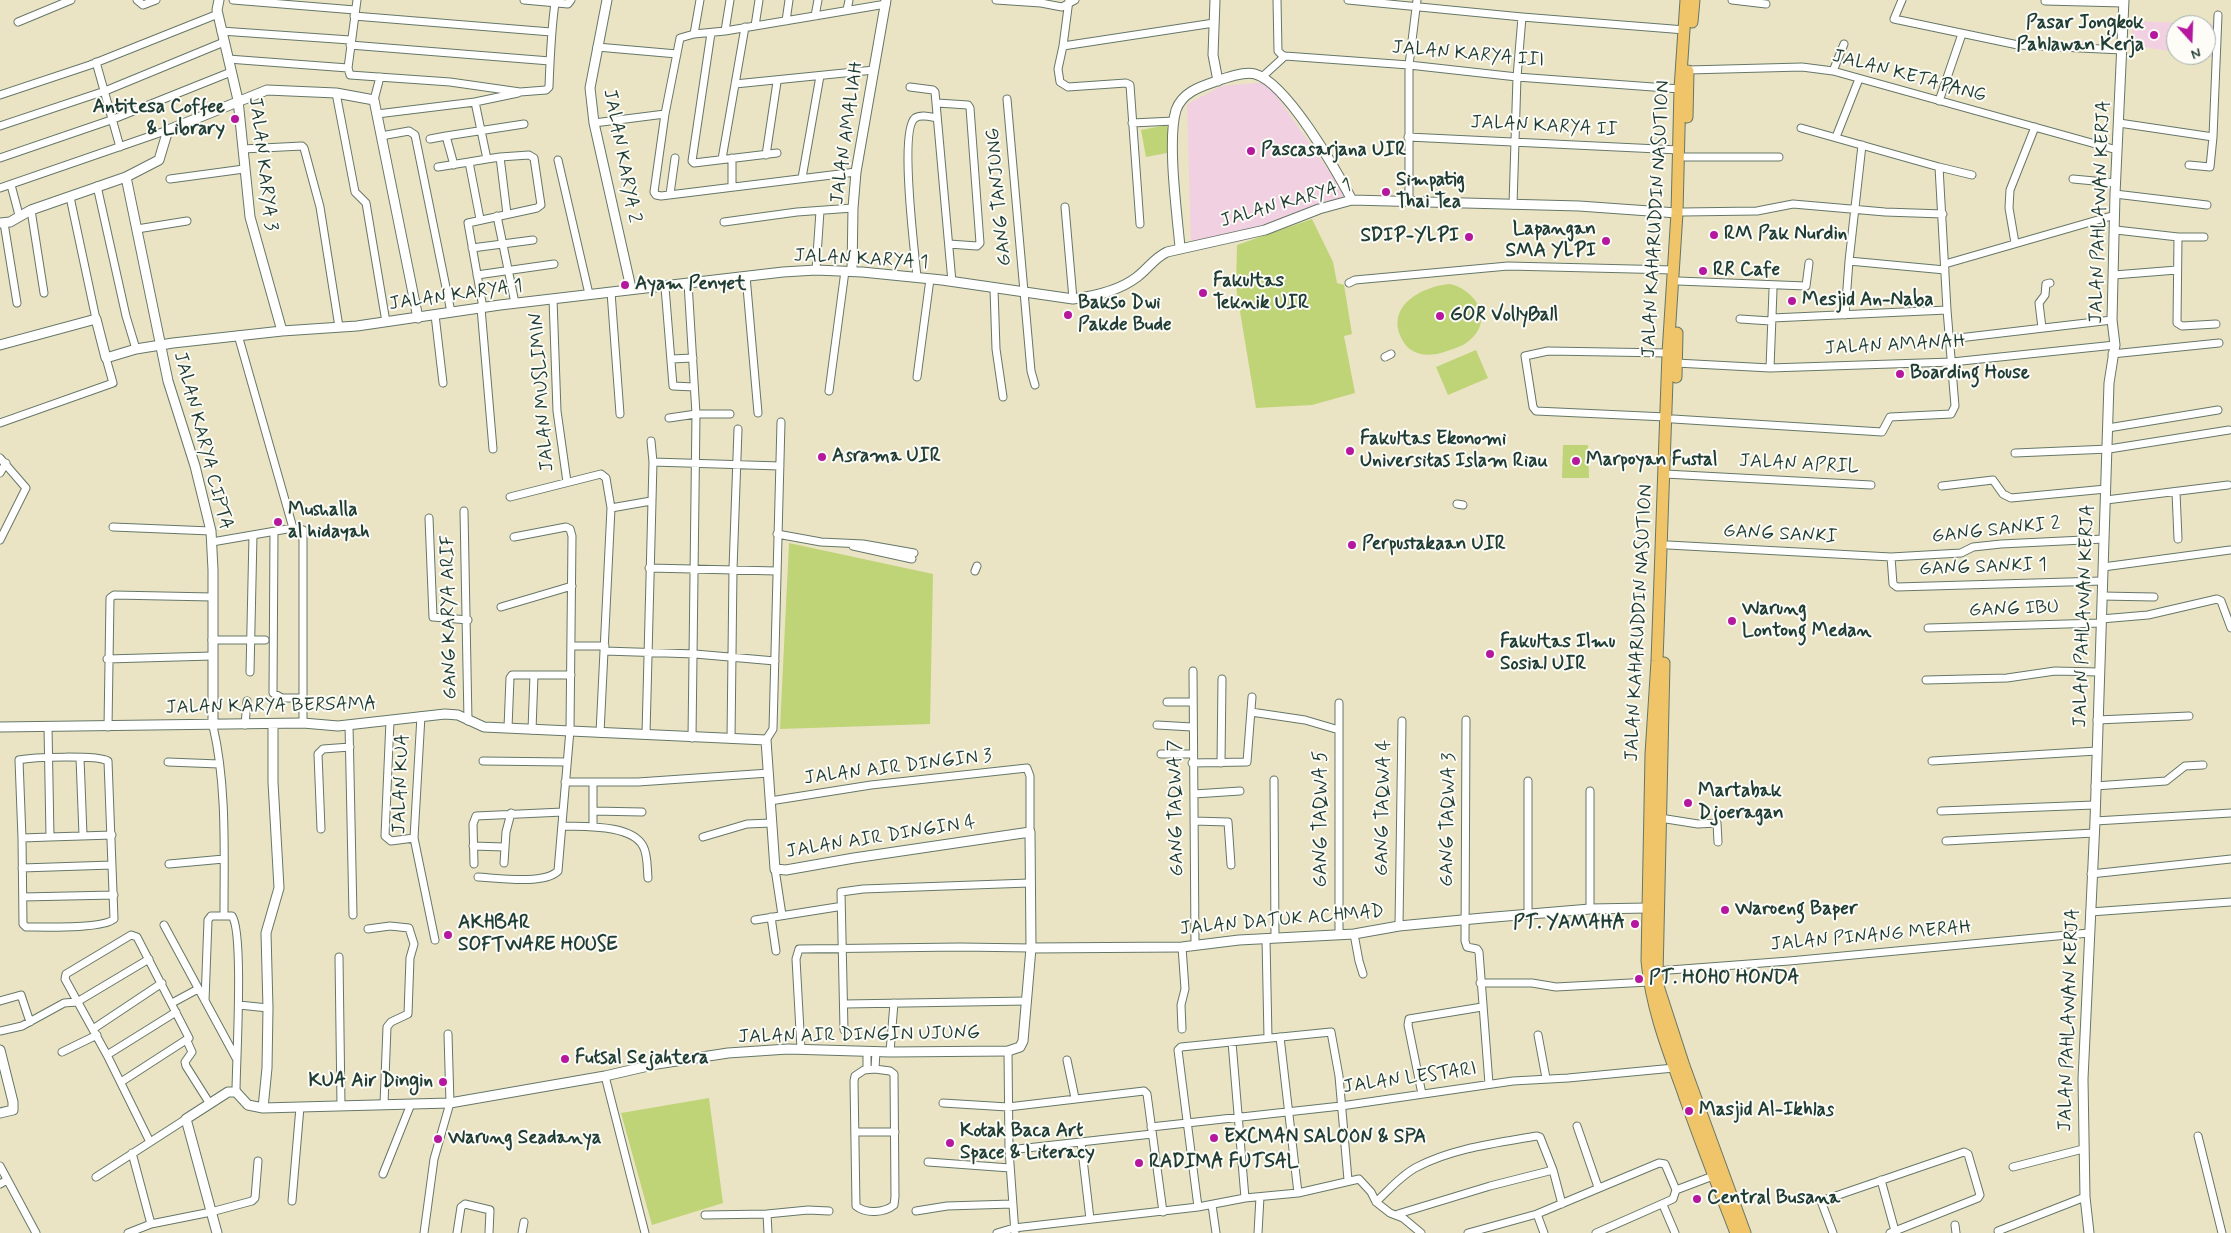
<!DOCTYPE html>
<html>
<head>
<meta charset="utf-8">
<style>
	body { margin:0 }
	#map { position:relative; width:2231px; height:1233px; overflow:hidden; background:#eae4c5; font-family:Mynerve,sans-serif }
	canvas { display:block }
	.north { position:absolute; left:2166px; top:15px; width:50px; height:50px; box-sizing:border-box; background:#fdfcf7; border:1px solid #a4b0a9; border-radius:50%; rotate:160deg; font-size:14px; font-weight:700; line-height:20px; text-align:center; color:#1f3d34 }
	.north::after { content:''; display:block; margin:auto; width:18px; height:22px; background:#b5179e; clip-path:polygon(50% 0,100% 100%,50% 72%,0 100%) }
</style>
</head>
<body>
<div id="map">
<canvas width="2231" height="1233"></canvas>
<div class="north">N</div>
</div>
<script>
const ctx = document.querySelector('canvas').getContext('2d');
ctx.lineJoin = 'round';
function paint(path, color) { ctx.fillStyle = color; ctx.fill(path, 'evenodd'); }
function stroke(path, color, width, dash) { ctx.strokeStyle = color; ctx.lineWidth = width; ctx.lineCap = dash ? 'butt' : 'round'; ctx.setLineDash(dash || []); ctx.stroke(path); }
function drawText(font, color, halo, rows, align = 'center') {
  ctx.font = font + ' Mynerve,sans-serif'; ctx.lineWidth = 4; ctx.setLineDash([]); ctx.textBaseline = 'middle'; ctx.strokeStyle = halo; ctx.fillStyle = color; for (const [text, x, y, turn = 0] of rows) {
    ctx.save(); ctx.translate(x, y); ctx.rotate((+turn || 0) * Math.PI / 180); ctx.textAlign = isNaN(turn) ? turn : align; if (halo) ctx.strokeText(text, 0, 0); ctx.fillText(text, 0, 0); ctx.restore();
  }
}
paint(new Path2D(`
	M2133,21L2213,24V57L2199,55H2206V25H2176V52L2130,45Z
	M1267,82L1347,197L1265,230L1191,244L1187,104L1222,86Z`), '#f1d0e2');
paint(new Path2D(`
	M1167,125L1172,152L1146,157L1141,130Z
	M1312,219L1333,262L1337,283L1344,285L1352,334L1344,336L1355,393L1312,405L1256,408L1236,287L1237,245Z
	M1450,284C1479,291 1495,324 1466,343C1459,348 1449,350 1441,353C1433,355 1423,356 1415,352C1408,349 1403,343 1400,335C1388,304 1424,286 1450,284Z
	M1476,350L1488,378L1448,395L1436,367Z
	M1563,445H1588L1589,478H1562Z
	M789,543L933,574L930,724L780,729Z
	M709,1098L723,1203L652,1225L621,1113Z`), '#bfd377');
const minor = new Path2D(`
	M137,0L143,5L156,0
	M233,0L355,10
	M524,0L568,4L571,0
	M996,0L1041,3L1062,7L1075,0
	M1069,0L1063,46L1058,69L1060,82L1068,87L1126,83L1130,85L1140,224
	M1277,0L1278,51L1282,55L1285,56
	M1348,0L1522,17L1685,30
	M1732,0L1766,4
	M1902,0L1894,19L2018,45L2122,50
	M2045,1L2123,3
	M847,10L849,0
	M354,16L551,32
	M815,16L818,0
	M786,21L789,0
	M18,22L71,0
	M755,26L759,0
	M221,31L350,40
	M725,31L730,0
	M711,33L692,161L694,163L777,153
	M694,34L700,0
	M350,45L550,61
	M1063,46L1214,23
	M597,47L677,54
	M228,59L348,68L350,75L450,82L520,92L546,90L549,87C550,59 551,31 555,3
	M96,62L120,147
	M348,68L357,0
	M1688,70L1802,67L1833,71L2117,150
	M1833,71L1844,44
	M1262,77L1285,56L1409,65L1517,77L1680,89
	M735,84L874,70
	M910,87L933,90L935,92L952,282
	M336,93L355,192L366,203L386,322
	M0,95L90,65L218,14
	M1007,99L1031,371L1035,385
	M374,100L380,77
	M1939,101L1962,34
	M475,102L487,159L500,157L507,214
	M937,103L968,105L970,108L980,243L977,246L949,244
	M377,114L475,102L518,93
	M594,123L665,114
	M1132,123L1174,121
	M2119,123L2213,137L2210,167L2189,165
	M0,126L105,91L224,42
	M381,136L409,131L415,135L451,312
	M1408,137L1679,150
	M1836,137L1859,79
	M2213,137L2218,15
	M430,139L446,136
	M243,149L302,146L304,148L320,207L339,327
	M766,155L777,82
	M1685,157H1779
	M0,158L111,120L231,72
	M732,158V186
	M722,159L745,27
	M558,160L589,294
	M454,165L446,136L524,124
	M438,167L469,162
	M1939,167L1972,175
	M856,172L661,196L656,195L654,192L665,114L680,38L694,34L725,31L886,4
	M802,178L820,76
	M170,179L244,169
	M2073,179L2116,183
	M11,185L19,215
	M97,186L126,316L136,349
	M0,188L168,130
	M670,194L675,158
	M2115,194L2207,205
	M70,197L96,319
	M1409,201V65L1417,0
	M1513,205L1517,77L1522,17
	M1065,207L1073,299
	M31,210L44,293
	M1683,212L1757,211L1793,204L1885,212L1943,214
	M497,216L515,303
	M480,219L469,162L487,159
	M724,222L797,212L853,208
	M4,223L17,303
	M137,229L187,221
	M2116,230L2178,237H2204
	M2178,237L2177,323L2182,326L2216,324
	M2015,243L2009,208L2010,190L2035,127
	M472,248L533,240
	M1849,261L1945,270
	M1945,264L2115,215
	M816,270L820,211
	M477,275L554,264
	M2114,275L2177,270
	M746,276L758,413
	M917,277C915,254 899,130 915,118C921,114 931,117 937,118
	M1678,281L1806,286L1809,263
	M688,283L696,414L692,738
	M1349,283L1355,280L1508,266L1674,270
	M665,287L673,386L694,387
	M994,289L996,349L1003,397
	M611,292L620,414
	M553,299L557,411L567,482
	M481,308L493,449
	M483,308L468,223L537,208L541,205L534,158L529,155L500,157
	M435,315L443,383
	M1845,315L1849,261L1862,145
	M1772,318L1947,310
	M1740,319L1771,321
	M2042,328L2039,303L2045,295L2046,284L2050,283
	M238,335L293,528
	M1950,339L2112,320
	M2112,354L2219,343
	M1385,357L1391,354
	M671,359L693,358
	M1676,363L1770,368L1952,362L2115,345
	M1770,368L1773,290
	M917,377L930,279
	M829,391L845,271
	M1666,417L1536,411L1533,407L1525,356L1548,351L1668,353
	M669,418L696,414H730
	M1673,419L1882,432L1890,417L1951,414L1955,406L1947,310L1939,167L1801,128
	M0,423L113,383L106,358
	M2108,428L2218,410
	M2015,453L2109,449L2229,430
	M0,458L26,488L0,540
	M653,462L780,466
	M0,473L6,463
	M1665,474L1871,485
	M1942,486L1993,480L2003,494L2011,498L2106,489
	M2176,492L2178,539
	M510,497L601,474L606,478L611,508L600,733
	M2106,500L2228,485
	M1457,504L1463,505
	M611,508L651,501
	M464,511L468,721
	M429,518L433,617L468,620
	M113,527L211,531
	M274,532L273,693L282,698H303
	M777,534L821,542L863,544L914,553
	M212,542L293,528L303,530V723
	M1668,545L1891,557L1961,553L1973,547L2001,544L2104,539
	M853,546L912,559
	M1891,557L1893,584L1897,587L2102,581
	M2103,567L2230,550
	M649,568L777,571
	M975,571L977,566
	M2102,596L2154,597
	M501,607L572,586
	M2101,619L2148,615L2217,599L2221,601L2231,628
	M1928,628L2101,623
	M212,640H265
	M572,646H605
	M605,651L695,654L775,661
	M107,659L212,656
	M1193,671L1195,944
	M250,672L253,535
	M1926,680L2007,678L2055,671L2099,672
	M1167,702H1192
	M1251,712L1305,720L1339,730
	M421,716L414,838L435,940
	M1466,720L1465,941L1467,947L1477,949L1479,952L1489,1084
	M2097,720L2189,716
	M390,721L385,836L391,841L414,838
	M245,725L247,701
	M349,725L353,915
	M1157,725L1192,727
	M213,726C227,785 224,854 224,915
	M108,727L110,598L114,595L212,597
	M508,728L510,678L512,675H571
	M532,730L534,675
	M646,734L653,462L651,441
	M731,739L733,569L738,429
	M766,740L773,729L781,422
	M1161,754H1192
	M80,758L83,835
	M483,761L566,762
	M1932,761L2097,751
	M168,762L219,764
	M1192,763L1247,762L1252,697
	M1221,763L1222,679
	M1274,780L1275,938
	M565,782H638L769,773
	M2095,786L2166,781L2185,766L2203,765
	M1590,791V909
	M1194,794L1240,791
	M770,801L871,785L1027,768L1030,776V832
	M593,811L642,812
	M1941,811L2094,805
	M1660,818L1698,824L1717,823L1718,842
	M1194,821L1228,822L1231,865
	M2095,821L2231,813
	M562,826C584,827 631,824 643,846C648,855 647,868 648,878
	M593,827V783
	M321,829L318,754L323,749L350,747
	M50,837L112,835
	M703,837L747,824L771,823
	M22,838L19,760C33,757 97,755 108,761L114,919C103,929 44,927 26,927L23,924L22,838L50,837L48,727
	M1946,841L2094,833
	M473,846L504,847
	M504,863L506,832L511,813
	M169,864L224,859
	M474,864L473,824L476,816L563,812
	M22,868L112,865
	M775,869L782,915
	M2091,874L2231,859
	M478,877C497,878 544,885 558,871L570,730L572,536L570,529L566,527L514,537
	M23,897L114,895
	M2090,912L2231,902
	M1528,914V781
	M771,917L776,951
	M755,920L837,907
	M164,925L236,1058
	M1399,926L1402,721
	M368,929L390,926L409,928L414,944L410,958L408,1014L391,1022L387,1027L384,1104
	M1354,934L1359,961L1363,974
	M1339,935V703
	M1266,939L1268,1038
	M1182,947L1185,989L1181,1005L1182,1029
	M339,957L341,1105
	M1656,971L1789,961L2089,933
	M1480,983H1532L1556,987L1649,982
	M0,1001L21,995L30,1022
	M205,1001L208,920L211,916H232C244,932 236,1064 236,1092
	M172,1003L198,989
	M845,1004L1027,1001
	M239,1005L268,1008
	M93,1029L162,983
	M844,1030L841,892L863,889L1029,883
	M0,1031L22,1026L64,1003L77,1002L149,959
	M1538,1035L1546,1078
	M1280,1037L1298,1193
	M187,1041L192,1052L185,1062L186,1066L210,1104
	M1232,1042L1245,1198
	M801,1049L796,959L799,949L960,947L1031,948
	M1008,1051L1009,1150L1015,1233
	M62,1052L97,1035
	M890,1052L894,1003
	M107,1055L176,1012
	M1067,1060L1075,1098
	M867,1069V1051
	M875,1069L890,1071L894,1074L895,1197L894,1205C884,1213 866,1214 856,1206L854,1081L855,1076L864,1070Z
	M875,1069L876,1051
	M605,1076L645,1233
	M121,1082L189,1038L137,937L131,935L66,974L65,979L107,1055L150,1142
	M1422,1094L1408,1025L1409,1019L1482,1007
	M943,1103L1008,1107L1144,1091L1147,1094L1163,1212
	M1577,1126L1598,1187
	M1151,1127L1341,1106L1513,1081L1568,1078L1674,1068
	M855,1132H895
	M2198,1136L2222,1233
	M1081,1142L1090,1219
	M1009,1150L1152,1134
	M132,1153L151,1224
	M928,1162L1010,1168
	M0,1166L36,1233
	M2013,1167L2083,1149
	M383,1174L411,1104
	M96,1177L186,1119
	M1881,1180L1895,1231
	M0,1184L7,1180
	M292,1201L300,1107
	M1376,1202C1388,1191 1401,1175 1417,1167C1453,1148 1497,1143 1537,1136L1540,1137L1553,1170L1562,1204
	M1212,1205L1216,1233
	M1663,1205L1675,1233
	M1198,1207L1178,1050L1181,1047L1331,1032L1339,1076L1348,1180
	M916,1211L947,1206L1012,1204
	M767,1214L808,1210L829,1211
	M1398,1214L1490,1186L1553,1170
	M1537,1214L1544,1233
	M705,1215L767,1214L768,1233
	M1955,1225L1956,1233
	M1998,1231L2085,1197
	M128,1233L151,1224L211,1212L252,1201L255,1198L258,1161
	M424,1233L434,1159L450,1103L448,1034
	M457,1233L461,1207L465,1204L490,1210L489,1233
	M522,1233L524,1222
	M997,1233L1014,1228L1198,1207L1245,1198L1298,1193L1359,1179L1371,1192L1376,1202L1390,1213L1403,1218L1421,1233
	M1258,1233L1260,1197
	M1468,1233L1537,1214L1659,1163L1665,1164L1676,1190
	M1596,1233L1673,1199L1676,1190L1713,1176
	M1833,1233L1821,1201L1964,1152L1968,1154L1980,1195L1978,1198L1890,1233`);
const tertiary = new Path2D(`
	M219,0L217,10L238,100L250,217L282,331
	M607,0L590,88L594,123L631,288
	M1215,0L1213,55L1218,81
	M126,177L168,381L195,466L211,531L213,570V726
	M0,223L10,222L31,210L126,177L159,160L168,130L267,90L336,93L374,100L418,318
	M1180,247C1177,214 1167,140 1176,110C1182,93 1199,87 1214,82C1225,78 1244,71 1255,74C1287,83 1336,170 1352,200
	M852,271L853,208L856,172L886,0
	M0,345L96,319L106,358L136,349L173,343L282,331L357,326L500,305L783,272L816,270L862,272L942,280L1073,299C1095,296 1119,291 1137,277C1148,269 1154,258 1167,252L1265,230L1319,209L1352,200L1579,206L1677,213
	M0,727L303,723L338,726L445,714L458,715L484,727L766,740L775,869L786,870L854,858L1030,832L1031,948L1023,1041L1020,1047L1008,1051L890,1052L788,1049L728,1053L657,1064L605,1076L450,1103L263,1108L248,1105L236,1092H228L186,1119L217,1233
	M1031,948L1182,947L1239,940L1354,934L1399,926L1483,918L1590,909L1648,908
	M0,1050L13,1102V1110L0,1113
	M263,1108L267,1068L268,1008L266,933L279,888L273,782V724
	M2089,1233L2085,1197L2083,1079L2095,821L2109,383L2115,345L2112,320L2115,194L2124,0`);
const trunk = new Path2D(`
	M1686,0L1680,89L1677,213L1668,353L1657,661L1651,754L1647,961C1651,1005 1666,1045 1681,1086C1698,1136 1717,1184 1736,1233
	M1692,22L1694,0
	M1687,117L1688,71
	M1676,377L1677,333
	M1664,663L1657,976L1659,989L1684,1066L1745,1233`);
stroke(minor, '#667767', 9);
stroke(tertiary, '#667767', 11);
stroke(trunk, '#667767', 13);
stroke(minor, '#fff', 7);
stroke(tertiary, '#fff', 9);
stroke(trunk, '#f0c469', 11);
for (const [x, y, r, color] of [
	[2154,35,5,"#b5179e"],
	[235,119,5,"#b5179e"],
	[1251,151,5,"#b5179e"],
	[1386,192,5,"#b5179e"],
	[1714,235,5,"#b5179e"],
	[1469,237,5,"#b5179e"],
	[1606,241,5,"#b5179e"],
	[1703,271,5,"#b5179e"],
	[625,285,5,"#b5179e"],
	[1203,293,5,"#b5179e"],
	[1792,301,5,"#b5179e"],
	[1068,315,5,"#b5179e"],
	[1440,316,5,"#b5179e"],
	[1900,374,5,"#b5179e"],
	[1350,451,5,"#b5179e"],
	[822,457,5,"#b5179e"],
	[1576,461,5,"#b5179e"],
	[278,522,5,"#b5179e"],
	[1352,545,5,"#b5179e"],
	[1732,621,5,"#b5179e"],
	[1490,654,5,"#b5179e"],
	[1688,803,5,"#b5179e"],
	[1725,910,5,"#b5179e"],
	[1635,924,5,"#b5179e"],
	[448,935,5,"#b5179e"],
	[1639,979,5,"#b5179e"],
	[565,1059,5,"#b5179e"],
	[443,1082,5,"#b5179e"],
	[1689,1111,5,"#b5179e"],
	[1214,1138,5,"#b5179e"],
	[438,1139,5,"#b5179e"],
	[950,1143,5,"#b5179e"],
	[1139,1163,5,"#b5179e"],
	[1697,1199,5,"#b5179e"]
]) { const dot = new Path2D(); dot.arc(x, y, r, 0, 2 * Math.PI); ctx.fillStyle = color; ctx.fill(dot); stroke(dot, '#fdfcf7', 2); }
drawText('bold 19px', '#1f3d34', '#fdfcf7', [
	["Pasar Jongkok",2144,24,"right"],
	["Pahlawan Kerja",2144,46,"right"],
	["Antitesa Coffee",225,108,"right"],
	["& Library",225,130,"right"],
	["Pascasarjana UIR",1261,151],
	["Simpatig",1396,181],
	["Thai Tea",1396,203],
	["Lapangan",1596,230,"right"],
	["SMA YLPI",1596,252,"right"],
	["RM Pak Nurdin",1724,235],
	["SDIP-YLPI",1459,237,"right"],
	["RR Cafe",1713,271],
	["Fakultas",1213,282],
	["Teknik UIR",1213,304],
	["Ayam Penyet",635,285],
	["Mesjid An-Naba",1802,301],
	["Bakso Dwi",1078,304],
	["Pakde Bude",1078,326],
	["GOR VollyBall",1450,316],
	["Boarding House",1910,374],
	["Fakultas Ekonomi",1360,440],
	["Universitas Islam Riau",1360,462],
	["Asrama UIR",832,457],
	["Marpoyan Fustal",1586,461],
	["Mushalla",288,511],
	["al hidayah",288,533],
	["Perpustakaan UIR",1362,545],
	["Warung",1742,610],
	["Lontong Medan",1742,632],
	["Fakultas Ilmu",1500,643],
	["Sosial UIR",1500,665],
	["Martabak",1698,792],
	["Djoeragan",1698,814],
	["Waroeng Baper",1735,910],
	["AKHBAR",458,924],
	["SOFTWARE HOUSE",458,946],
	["PT. YAMAHA",1625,924,"right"],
	["PT. HOHO HONDA",1649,979],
	["Futsal Sejahtera",575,1059],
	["KUA Air Dingin",433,1082,"right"],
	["Masjid Al-Ikhlas",1699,1111],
	["Kotak Baca Art",960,1132],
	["Space & Literacy",960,1154],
	["EXCMAN SALOON & SPA",1224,1138],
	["Warung Seadanya",448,1139],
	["RADIMA FUTSAL",1149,1163],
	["Central Busana",1707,1199]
], 'left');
drawText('19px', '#1f3d34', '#fdfcf7', [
	["JALAN KARYA III",1468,55,5],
	["JALAN KETAPANG",1909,77,15],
	["JALAN KARYA II",1544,127,3],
	["JALAN AMALIAH",848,133,-82],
	["JALAN KARYA 2",621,156,79],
	["JALAN KARYA 3",262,164,83],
	["GANG TANJUNG",1000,197,-95],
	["JALAN KARYA 1",1286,204,-16],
	["JALAN PAHLAWAN KERJA",2101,212,-88],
	["JALAN KAHARUDDIN NASUTION",1657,219,-87],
	["JALAN KARYA 1",861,260,3],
	["JALAN KARYA 1",456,296,-8],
	["JALAN AMANAH",1895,346,-3],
	["JALAN MUSLIMIN",543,392,-94],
	["JALAN KARYA CIPTA",202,441,75],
	["JALAN APRIL",1799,465,3],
	["GANG SANKI 2",1996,531,-6],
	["GANG SANKI",1780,535,3],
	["GANG SANKI 1",1983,568,-2],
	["GANG IBU",2014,610,-2],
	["JALAN PAHLAWAN KERJA",2085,616,-88],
	["GANG KARYA ARIF",450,617,-91],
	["JALAN KAHARUDDIN NASUTION",1640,623,-87],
	["JALAN KARYA BERSAMA",271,707,-1],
	["JALAN AIR DINGIN 3",898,768,-7],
	["JALAN KUA",402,784,-88],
	["GANG TAQWA 7",1177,808,-91],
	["GANG TAQWA 4",1384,808,-89],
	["GANG TAQWA 5",1322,819,-90],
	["GANG TAQWA 3",1449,820,-89],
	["JALAN AIR DINGIN 4",881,838,-9],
	["JALAN DATUK ACHMAD",1282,921,-5],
	["JALAN PINANG MERAH",1871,937,-5],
	["JALAN PAHLAWAN KERJA",2070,1020,-88],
	["JALAN AIR DINGIN UJUNG",859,1036,-1],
	["JALAN LESTARI",1410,1079,-8]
]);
</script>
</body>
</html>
